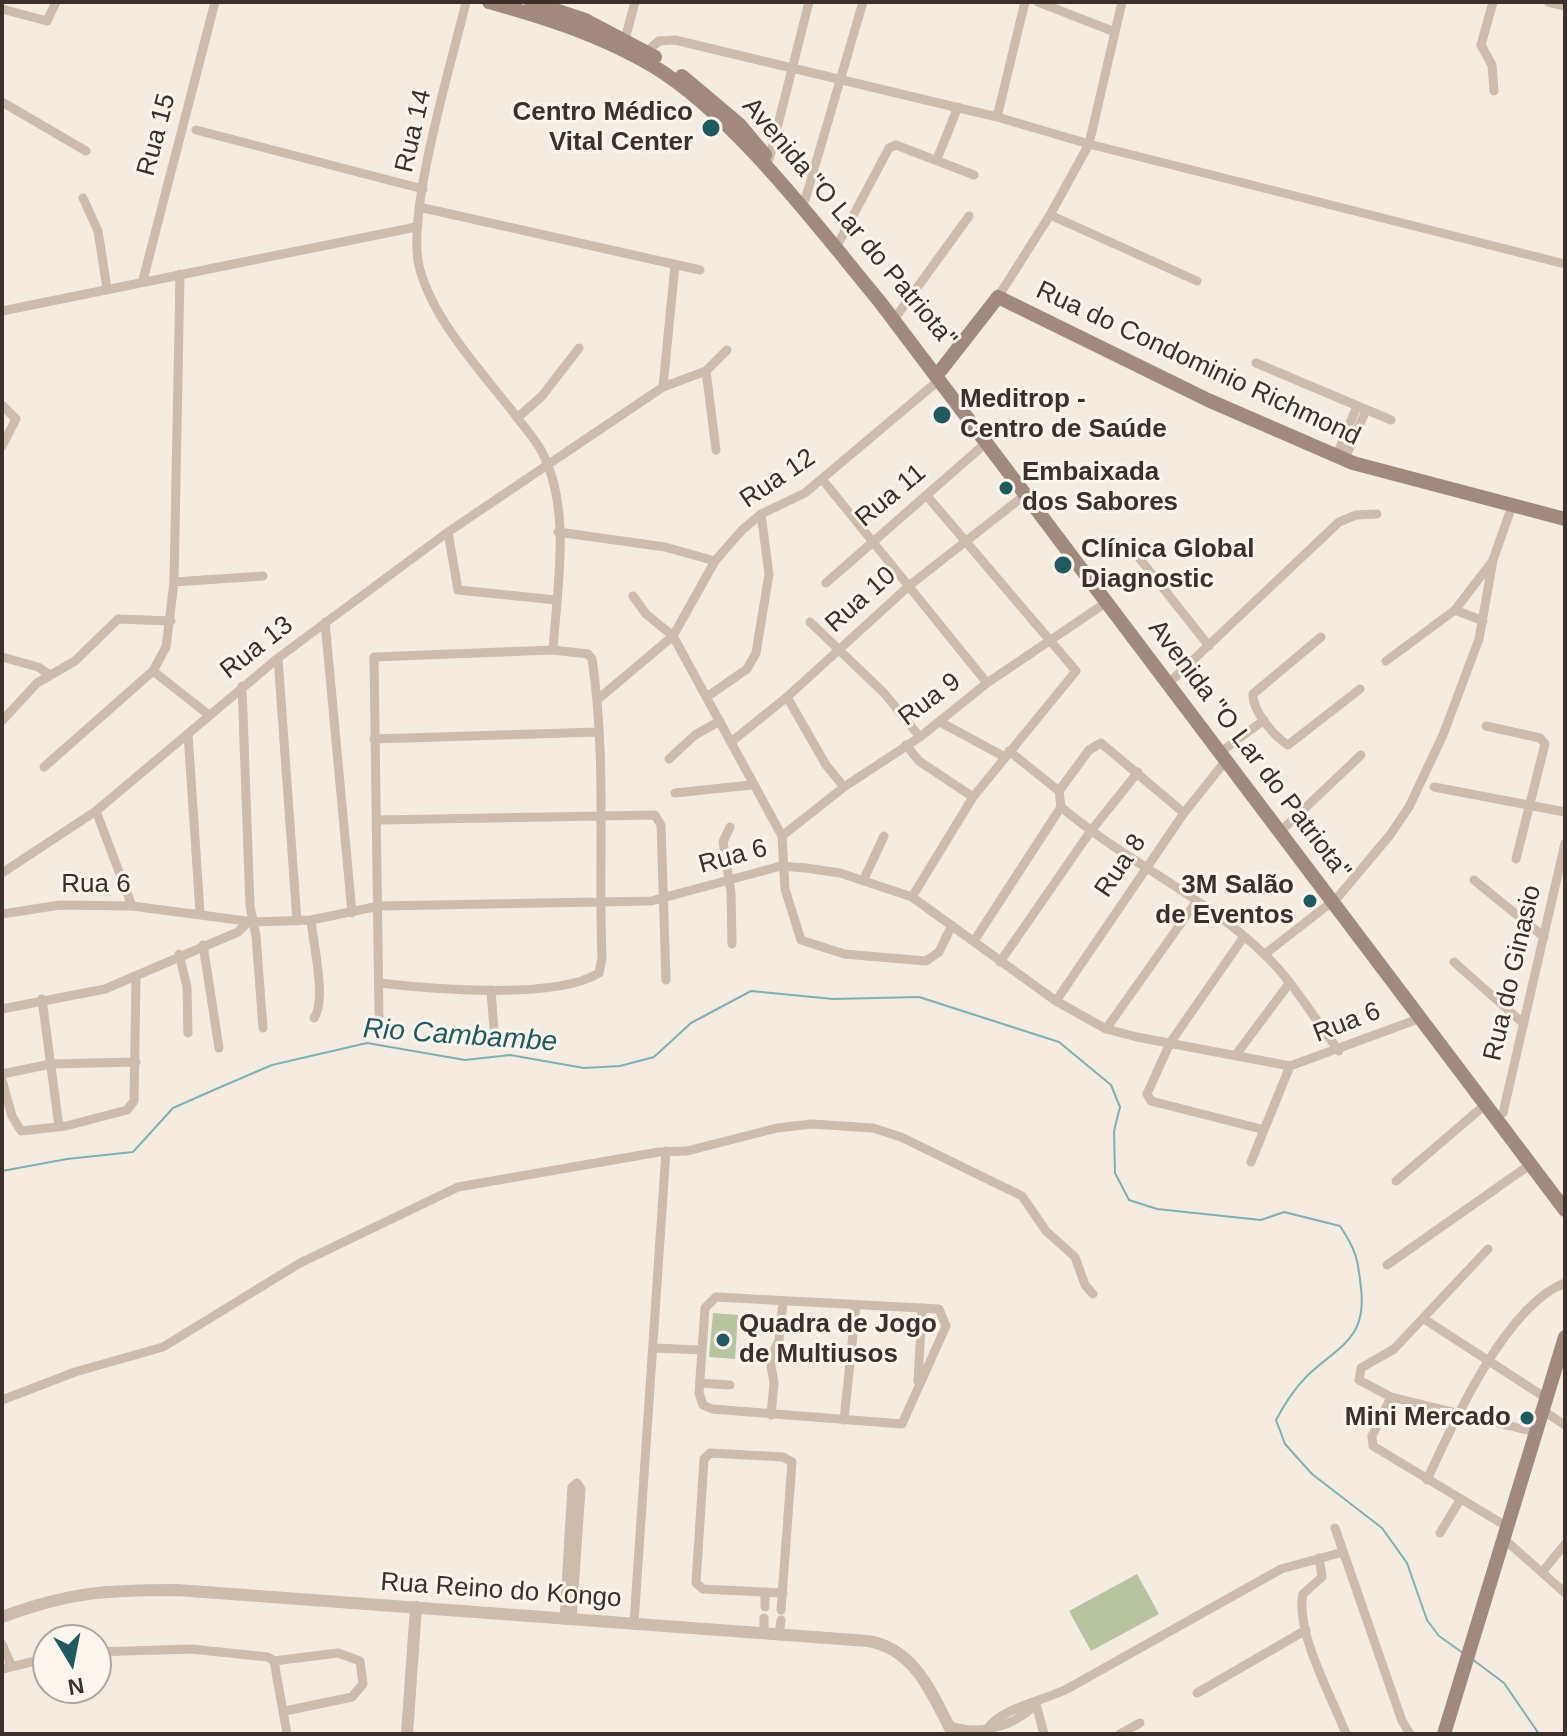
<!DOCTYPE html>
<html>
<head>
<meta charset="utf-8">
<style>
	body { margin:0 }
	#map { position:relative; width:1567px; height:1736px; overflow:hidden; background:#f4ebe1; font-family:Helvetica,sans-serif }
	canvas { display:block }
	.frame { position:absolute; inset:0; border:4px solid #3b302b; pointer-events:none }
	.north { position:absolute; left:32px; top:1624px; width:80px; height:80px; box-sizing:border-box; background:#fbf5ee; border:2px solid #aea6a0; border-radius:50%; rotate:170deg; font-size:22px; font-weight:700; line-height:32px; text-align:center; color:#3b302b }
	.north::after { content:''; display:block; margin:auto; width:28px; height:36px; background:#1f5a5e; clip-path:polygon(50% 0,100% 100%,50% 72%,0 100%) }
</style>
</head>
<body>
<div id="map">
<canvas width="1567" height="1736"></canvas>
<div class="frame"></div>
<div class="north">N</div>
</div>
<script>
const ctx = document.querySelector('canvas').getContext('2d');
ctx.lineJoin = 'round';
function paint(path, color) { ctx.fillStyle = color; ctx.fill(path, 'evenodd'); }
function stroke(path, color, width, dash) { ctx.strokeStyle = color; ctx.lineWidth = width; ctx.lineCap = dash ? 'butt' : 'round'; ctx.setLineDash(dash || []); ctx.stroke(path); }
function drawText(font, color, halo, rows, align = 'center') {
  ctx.font = font + ' Helvetica,sans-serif'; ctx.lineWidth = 6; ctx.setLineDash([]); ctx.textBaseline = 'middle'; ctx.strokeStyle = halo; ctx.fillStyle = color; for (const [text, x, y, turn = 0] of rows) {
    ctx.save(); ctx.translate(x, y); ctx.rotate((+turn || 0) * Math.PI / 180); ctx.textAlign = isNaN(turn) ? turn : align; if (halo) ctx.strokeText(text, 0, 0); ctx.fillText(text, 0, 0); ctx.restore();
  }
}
paint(new Path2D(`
	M713,1313L738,1315L735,1359L709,1357Z
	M1137,1574L1159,1614L1091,1651L1069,1611Z`), '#b8c4a0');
stroke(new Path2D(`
	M2,1171L67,1159L133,1152L173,1108L216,1089L272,1065L367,1043L465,1060L510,1055L584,1068L620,1066L654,1057L691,1023L751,991L833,999L919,997L1059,1042L1111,1085L1120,1107L1114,1131L1115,1173L1129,1200L1157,1209L1261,1220L1284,1212L1340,1226C1356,1250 1358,1259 1361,1288C1367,1340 1338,1346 1307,1376C1294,1389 1285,1403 1276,1420L1285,1444L1312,1474L1382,1528L1407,1563L1427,1620L1439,1636L1463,1653
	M1472,1659L1504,1683L1539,1734`), '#7fb0b2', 2);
stroke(new Path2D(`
	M466,2C452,62 404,217 420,270C435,322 480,370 513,412C522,425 535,438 542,452C572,510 557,587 553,650
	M1038,2L1115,32
	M1493,2L1481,45L1492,65L1494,91
	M1548,2L1565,6
	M2,9L47,21L56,2
	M625,39L635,2
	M646,52L659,41L675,40L997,117L1089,144L1565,264
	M2,102L86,151
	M997,117L1025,2
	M196,130L423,189
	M937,159L958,107
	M769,160L809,2
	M83,198L98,231L107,288
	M805,200L863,2
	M419,207L700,270
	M1050,215L1197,281
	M839,242L889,148L896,145L974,175
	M143,280L215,2
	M998,297L1050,215L1089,144L1122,2
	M2,311L416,227
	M898,314L969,216
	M1256,363L1391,420
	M706,371L716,450
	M663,387L675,265
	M2,405L16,419L2,446
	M517,418L542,396L579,348
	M1339,450L1357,406
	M1348,452L1366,410
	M822,479L987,683
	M448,532L458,590L556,600
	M558,532L665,547L715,561
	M1132,549L1209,646
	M174,582L263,576
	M826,583L986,443
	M633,596L646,614L673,636L782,836L785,889L801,940L844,954L926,961L939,952L952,925
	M1455,610L1483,621
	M325,622L352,913
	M810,622L884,693L920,737
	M1321,637L1253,694C1252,711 1275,737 1288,745L1360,689
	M2,657L38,667L50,675
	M278,658L297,921
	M1386,661L1455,610L1491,563
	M153,671L209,715
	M1174,678L1339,522L1356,515L1377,514
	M242,686L250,906L256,936L263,1028
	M708,696L747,669L756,653L769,574L761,514
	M787,697L826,765L844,787
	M597,700L673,636L715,561L742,530L761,514L805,493L938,381
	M2,721L37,683L75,661L118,619L171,621
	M940,722L1005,757
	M1486,726L1540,738L1545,744L1516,859
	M188,734L200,912
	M374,739L598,732
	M731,742L787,697L910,585L1025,495
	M906,745L919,761L973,797
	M1226,748L1264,720
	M669,759L695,735L720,721
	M44,767L153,671L166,647L174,582L180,274
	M1434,787L1565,812
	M1059,791L1089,750L1101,743L1184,813
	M675,793L751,785
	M1061,807C1125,861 1204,896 1264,954C1293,981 1315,1020 1339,1051
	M96,811L132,906
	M379,820L655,815L661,825L666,980
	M730,827L723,842L731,892L732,944
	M1285,827L1361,755
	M782,836L844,787L920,737L987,683L1107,602
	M2,873L96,811L278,658L448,532L663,387L706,371L727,350
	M1474,880L1544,937
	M863,881L884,836
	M912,897L973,797L1076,671L927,496
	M1338,897L1390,835L1409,807L1443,735L1479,639L1493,560L1512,506
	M2,914L60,905L132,906L254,922L311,920L379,906L651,901L781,866L806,868L840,873L912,897L1056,1001L1106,1029L1137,1037L1290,1066L1421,1018
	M311,920C313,943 327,1001 314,1018
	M1243,938L1170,1043L1147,1094L1151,1101L1261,1129
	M974,941L1061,807L1059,791L1009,751
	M203,945L219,1048
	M179,954L187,987L188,1033
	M1265,954L1333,901
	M1000,962L1090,832L1138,772
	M1454,962L1524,1024
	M379,983C431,989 556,1000 599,973L602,958C598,859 607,758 592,659L588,654L553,650L374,657L379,1016
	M491,990L494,1030
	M42,999L59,1127
	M1056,1001L1184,813L1227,759
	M2,1009L105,989L238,932L249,921
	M1106,1029L1196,902
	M1235,1056L1288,985
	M2,1074L51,1064L136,1062
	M2,1080L12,1116L21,1131L66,1126L127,1110L134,1101L136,977
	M1503,1113L1565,843
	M1251,1162L1290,1066
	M1396,1181L1486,1104
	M1488,1249L1394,1349L1361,1368L1359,1380L1391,1397L1535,1432
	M1387,1265L1531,1164
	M716,1297L939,1309L946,1326L902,1424L712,1409L703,1405L699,1393L705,1308Z
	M1424,1319L1546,1398
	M654,1348L702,1350
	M918,1381L922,1308
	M700,1383L730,1385
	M1391,1397L1372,1436L1373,1446L1501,1523
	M2,1400L75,1372L163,1347L300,1263L458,1187L659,1152L687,1151L777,1128L812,1124L873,1128L901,1137L1022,1196L1046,1231L1075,1257L1085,1285L1093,1294
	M1542,1410L1565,1425
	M771,1415L774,1383L770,1360L779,1340L783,1302
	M844,1420L856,1305
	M1427,1480C1452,1425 1506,1305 1565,1283
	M1335,1528L1402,1721L1410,1734
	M1440,1533L1460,1500
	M1504,1539L1565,1593
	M1319,1558L1322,1577L1303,1594C1295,1632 1332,1697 1346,1734
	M1543,1571L1565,1544
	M765,1607V1592
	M781,1610L792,1462L783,1457L710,1453L704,1459L696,1583L703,1589L783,1593
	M564,1618L572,1487L577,1483L581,1489L572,1619
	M634,1623L666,1151
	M764,1634V1618
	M779,1635L781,1620
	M2,1644L11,1665
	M96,1652L191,1649L268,1657L274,1661L287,1734
	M274,1661L338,1653L360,1661L363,1684L352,1697L285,1711
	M2,1669L48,1658
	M1197,1693L1306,1630
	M1036,1704L1044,1734
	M948,1725C977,1736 1011,1728 1034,1706
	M988,1728C1002,1708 1043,1701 1067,1689L1281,1569L1343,1552
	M1120,1734L1140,1723`), '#cdbbac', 9);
stroke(new Path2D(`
	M2,1617C70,1592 105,1590 177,1590L868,1641C916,1649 932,1695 953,1734
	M407,1734L416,1607`), '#cdbbac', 12);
stroke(new Path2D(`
	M489,2C546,18 601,35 653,66C733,114 819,228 880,302L1565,1210
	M531,2L585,20L655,57
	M682,76L739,124L765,155
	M941,370L998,297L1208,400L1353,463L1565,519
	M1444,1734L1565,1337`), '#a18a7d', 14);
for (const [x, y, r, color] of [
	[711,128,10,"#1f5a5e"],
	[942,415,10,"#1f5a5e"],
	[1006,488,8,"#1f5a5e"],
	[1063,565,10,"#1f5a5e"],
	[1310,901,8,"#1f5a5e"],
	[723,1340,8,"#1f5a5e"],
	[1527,1418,8,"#1f5a5e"]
]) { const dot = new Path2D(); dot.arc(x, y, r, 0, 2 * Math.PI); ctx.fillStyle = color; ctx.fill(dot); stroke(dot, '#fbf5ee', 3); }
drawText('bold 26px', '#3b302b', '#fbf5ee', [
	["Centro Médico",693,113,"right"],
	["Vital Center",693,143,"right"],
	["Meditrop -",960,400],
	["Centro de Saúde",960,430],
	["Embaixada",1022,473],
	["dos Sabores",1022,503],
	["Clínica Global",1081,550],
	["Diagnostic",1081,580],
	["3M Salão",1294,886,"right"],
	["de Eventos",1294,916,"right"],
	["Quadra de Jogo",739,1325],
	["de Multiusos",739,1355],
	["Mini Mercado",1511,1418,"right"]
], 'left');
drawText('26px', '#3b302b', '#fbf5ee', [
	["Rua 14",414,131,-77],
	["Rua 15",157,135,-75],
	["Avenida \"O Lar do Patriota\"",849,223,50],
	["Rua do Condominio Richmond",1198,364,25],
	["Rua 12",778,479,-34],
	["Rua 11",891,496,-40],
	["Rua 10",861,600,-42],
	["Rua 13",257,648,-38],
	["Rua 9",930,700,-37],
	["Avenida \"O Lar do Patriota\"",1249,750,53],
	["Rua 6",733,857,-15],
	["Rua 8",1121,866,-56],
	["Rua 6",96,885],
	["Rua do Ginasio",1513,973,-77],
	["Rua 6",1347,1023,-21],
	["Rua Reino do Kongo",501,1591,4]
]);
drawText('italic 28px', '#1f5a5e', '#fbf5ee', [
	["Rio Cambambe",460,1036,4]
]);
</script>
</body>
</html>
